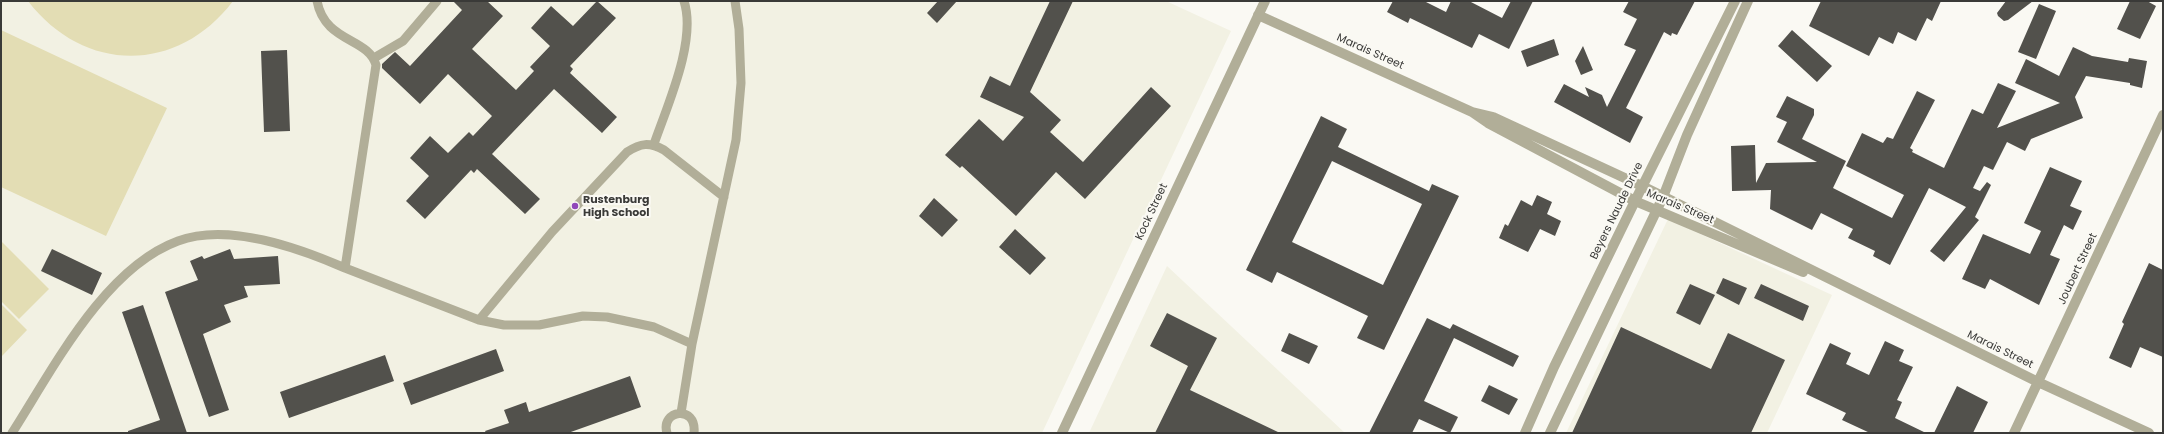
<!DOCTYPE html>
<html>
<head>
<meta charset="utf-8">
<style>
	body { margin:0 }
	#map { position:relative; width:2164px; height:434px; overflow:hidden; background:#faf9f3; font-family:Poppins,sans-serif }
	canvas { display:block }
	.frame { position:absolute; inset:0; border:2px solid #3a3a38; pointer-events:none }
</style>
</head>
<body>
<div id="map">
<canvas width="2164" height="434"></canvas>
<div class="frame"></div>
</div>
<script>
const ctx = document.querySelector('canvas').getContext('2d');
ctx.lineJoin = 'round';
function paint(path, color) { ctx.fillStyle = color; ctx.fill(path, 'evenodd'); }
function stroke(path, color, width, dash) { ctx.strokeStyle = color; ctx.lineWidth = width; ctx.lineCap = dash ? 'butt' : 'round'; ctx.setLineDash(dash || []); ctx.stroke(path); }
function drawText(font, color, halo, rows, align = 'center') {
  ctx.font = font + ' Poppins,sans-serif'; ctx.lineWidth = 4; ctx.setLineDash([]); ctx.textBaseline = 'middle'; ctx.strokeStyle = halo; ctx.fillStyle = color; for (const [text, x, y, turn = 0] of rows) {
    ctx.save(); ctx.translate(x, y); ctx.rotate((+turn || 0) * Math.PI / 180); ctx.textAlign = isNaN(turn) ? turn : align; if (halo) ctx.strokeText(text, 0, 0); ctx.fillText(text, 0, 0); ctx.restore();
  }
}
paint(new Path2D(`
	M1,1H1166L1231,31L1042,433H1Z
	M1668,219L1832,295L1767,433H1566Z
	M1167,266L1345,433H1089Z`), '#f2f1e3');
paint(new Path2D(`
	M28,1H233C178,74 84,74 28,1Z
	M1,30L167,108L106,236L1,187Z
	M1,241L49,289L19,319L1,301Z
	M1,304L27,330L1,357Z`), '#e3ddb4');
paint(new Path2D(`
	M453,1H487L503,16L472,49L516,90L534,71L530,67L550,46L531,28L551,6L573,26L597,1L616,18L570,66L573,69L570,73L617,117L602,133L554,89L492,154L540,199L525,214L477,169L474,173L471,170L425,219L406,201L429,176L410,158L430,136L448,153L469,132L473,136L492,116L448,74L420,104L382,68V64L395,52L410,66L462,10Z
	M938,1H957L937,23L927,13Z
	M1050,1H1073L1030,92L1061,120L1050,132L1083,162L1151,87L1171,106L1085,199L1056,172L1016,216L962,166L960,168L945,155L979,119L1003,141L1024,117L980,97L990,76L1010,86Z
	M1393,1H1424L1446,12L1451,1H1469L1502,18L1511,1H1533L1509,49L1479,34L1472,48L1410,18L1408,23L1387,12Z
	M1629,1H1695L1677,35L1672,33L1671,36L1664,32L1626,108L1643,117L1630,143L1554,102L1564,84L1589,97L1585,87L1602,95L1607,107L1636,50L1624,45L1637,19L1623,12Z
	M1821,1H1941L1932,21L1927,18L1916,41L1898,32L1893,44L1879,37L1869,56L1809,26Z
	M2006,1H2033L2008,20L2004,21L1998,16L1997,13Z
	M2130,1H2147L2156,6L2140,39L2117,29Z
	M2039,4L2056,11L2036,59L2018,52Z
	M1792,30L1832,66L1817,82L1778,46Z
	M1554,39L1559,55L1527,67L1521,51Z
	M1583,46L1593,70L1581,75L1575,61Z
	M2073,47L2092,56L2128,62L2129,58L2147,61L2142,88L2130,85V83L2086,76L2075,97L2083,118L2031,139L2025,151L2007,142L1993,170L1984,166L1973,188L1980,191L1987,182L1991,185L1975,217L1979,220L1944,262L1930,251L1966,207L1929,188L1890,265L1873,256L1875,251L1848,238L1853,229L1821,213L1812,230L1770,209L1771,190L1732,191L1731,146L1755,145L1756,183L1766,163L1817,162L1777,142L1787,122L1776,117L1787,96L1814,109V115L1802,139L1846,161L1833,188L1892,218L1904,195L1846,166L1862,133L1883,143L1887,137L1893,139L1917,91L1935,100L1910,148L1913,150L1912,152L1944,168L1972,109L1983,114L1998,83L2016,91L1997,128L2060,103L2015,83L2026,59L2059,76Z
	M287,50L290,131L264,132L261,51Z
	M1321,116L1347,129L1338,147L1429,191L1432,184L1459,196L1384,350L1357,338L1368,316L1277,272L1272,283L1246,270ZM1332,161L1422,204L1383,285L1292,242Z
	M2050,167L2082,181L2070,206L2082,211L2073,230L2064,225L2050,255L2060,259L2039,305L1990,279L1985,289L1962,279L1983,234L2030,254L2041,231L2024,223Z
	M1537,195L1552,202L1547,214L1561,221L1555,236L1540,229L1528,252L1499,238L1505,224L1508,226L1521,200L1532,206Z
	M934,198L958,220L942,237L919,216Z
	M1015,229L1046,258L1030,275L999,247Z
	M52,249L102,273L92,295L41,271Z
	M230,249L234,259L278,256L280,284L244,286L248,297L224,305L231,322L203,334L229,410L209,417L165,292L198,280L190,261L202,256L204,259Z
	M2149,263L2163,270V357L2140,347L2131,368L2109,358L2124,324L2122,322Z
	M1723,278L1747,288L1739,305L1716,293Z
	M1690,284L1715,295L1700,325L1676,313Z
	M1761,284L1809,306L1803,321L1754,298Z
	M143,305L187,433H128V431L160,420L122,312Z
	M1167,313L1217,338L1190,390L1280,433H1155L1188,366L1150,346Z
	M1427,318L1450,329L1453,324L1519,356L1513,367L1454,338L1424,401L1458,417L1450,433L1419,419L1412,433H1369Z
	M1621,327L1711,369L1728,333L1785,360L1751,433H1572Z
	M1289,333L1318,346L1309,364L1281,351Z
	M1885,341L1904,350L1899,361L1913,367L1897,400L1902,402L1895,418L1926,433H1870L1842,420L1846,413L1806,394L1830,343L1851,353L1846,364L1869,375Z
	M496,349L504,371L411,405L403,383Z
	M385,355L394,381L289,418L280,392Z
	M630,376L641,407L568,433H486L485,431L509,423L504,410L526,402L529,412Z
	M1489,385L1518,399L1509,415L1481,401Z
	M1957,386L1988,402L1973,433H1934Z`), '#52514c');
stroke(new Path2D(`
	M317,1C325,43 368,37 376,65L345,268L479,320L504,325H539L583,316L607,317L654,327L692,344
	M374,58L403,41L437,1
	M654,144C667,106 697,41 684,1
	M479,320L552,232L627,152C641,143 649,142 664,150L724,197
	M681,413L692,344L736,140L741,83L739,29L735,1
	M12,433C53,369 104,268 178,241C228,222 299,248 345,268
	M667,433C660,410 697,404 694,433`), '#b1ae98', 9);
stroke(new Path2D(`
	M1258,15L1472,112L1488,123L1635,201L1803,272
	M1472,112L1493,117L1642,186L2038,382L2149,433
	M1062,433L1265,1
	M2014,433L2163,115`), '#b1ae98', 10);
stroke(new Path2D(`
	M1525,433L1554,367L1635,201L1735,1
	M1550,433L1663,197L1687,135L1748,1`), '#b1ae98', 10);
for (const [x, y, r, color] of [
	[575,206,4,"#9047ba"]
]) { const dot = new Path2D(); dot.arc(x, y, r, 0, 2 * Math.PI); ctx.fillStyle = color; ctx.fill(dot); stroke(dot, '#faf9f3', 1.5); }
drawText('11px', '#3a3a38', '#faf9f3', [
	["Marais Street",1370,52,24],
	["Marais Street",1680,207,23],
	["Beyers Naude Drive",1617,211,-64],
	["Kock Street",1152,212,-65],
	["Joubert Street",2078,269,-65],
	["Marais Street",2000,350,26]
]);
drawText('bold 11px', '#3a3a38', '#faf9f3', [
	["Rustenburg",583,200],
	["High School",583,213]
], 'left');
</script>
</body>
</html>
